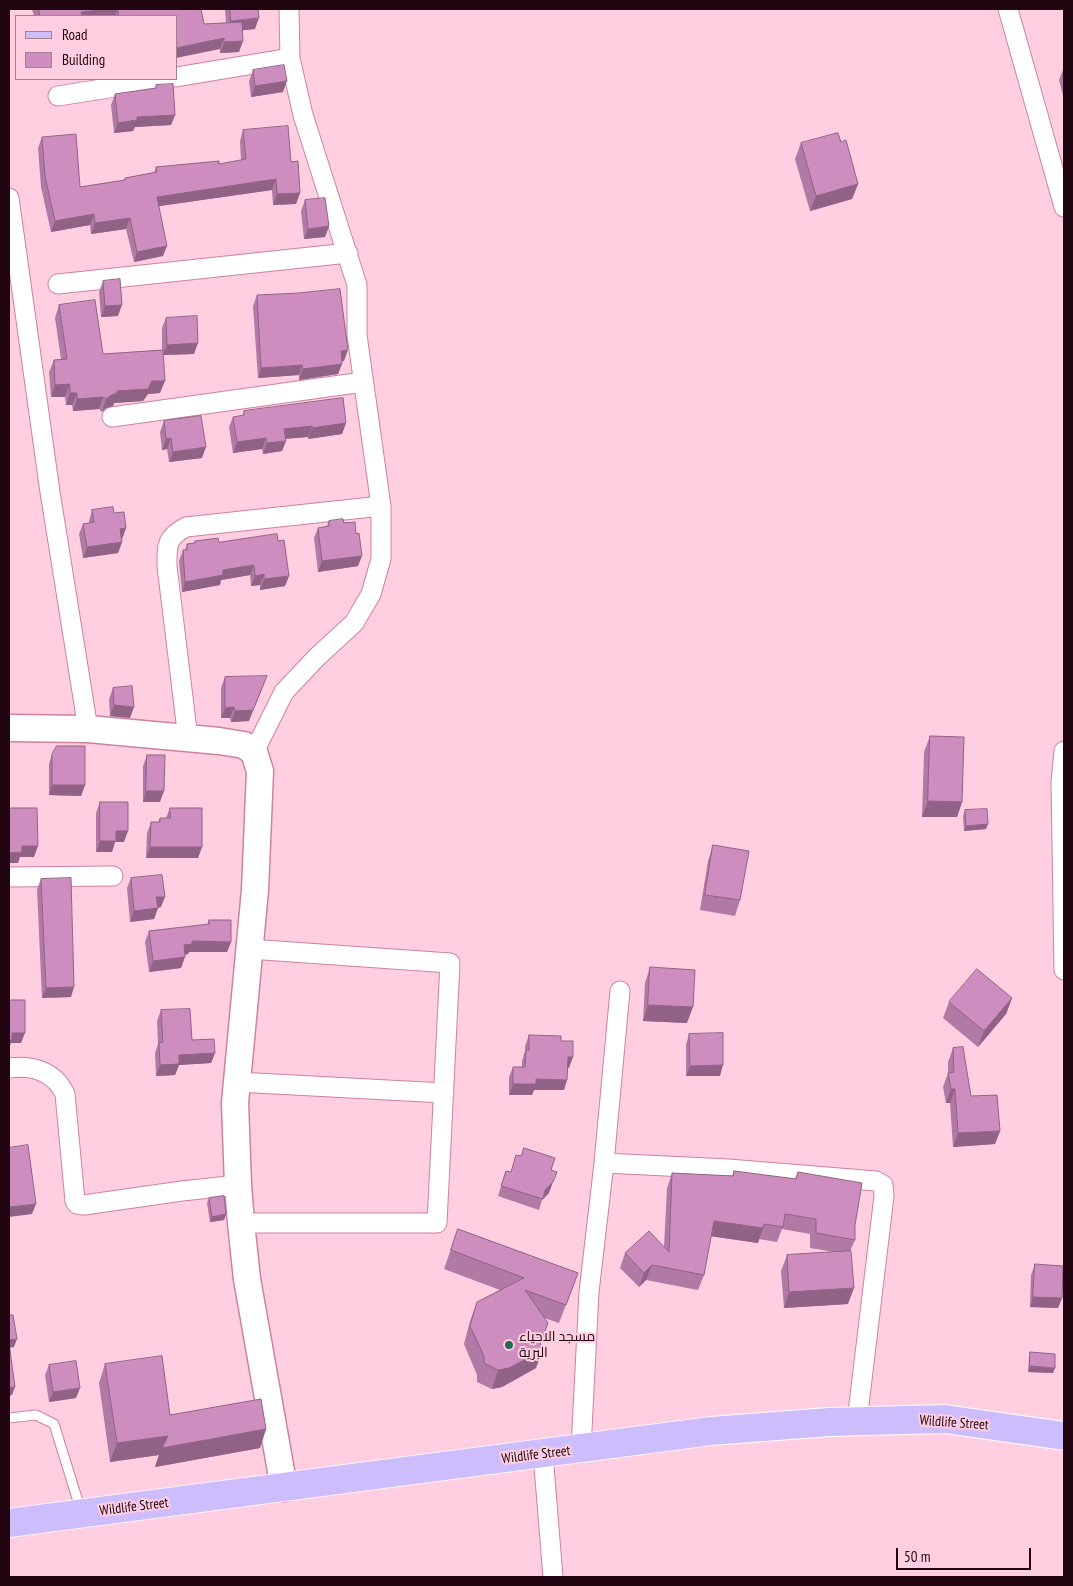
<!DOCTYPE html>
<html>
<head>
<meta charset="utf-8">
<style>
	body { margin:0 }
	#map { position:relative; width:1073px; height:1586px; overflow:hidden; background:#ffcee0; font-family:"PT Sans Narrow",sans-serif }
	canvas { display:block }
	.frame { position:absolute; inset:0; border:10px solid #210612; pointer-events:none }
	.legend { position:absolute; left:15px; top:15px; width:162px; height:65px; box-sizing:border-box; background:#ffcee0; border:1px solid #a67e8e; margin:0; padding:6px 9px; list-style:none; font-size:15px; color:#210612 }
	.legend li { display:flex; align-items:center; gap:10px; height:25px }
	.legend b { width:25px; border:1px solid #a67e8e }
	.scale { position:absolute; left:896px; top:1548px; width:135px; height:22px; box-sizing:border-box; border:2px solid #210612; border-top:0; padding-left:6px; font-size:15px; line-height:18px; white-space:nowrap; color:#210612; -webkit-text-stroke:4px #ffcee0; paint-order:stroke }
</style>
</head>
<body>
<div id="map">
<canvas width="1073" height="1586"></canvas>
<div class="frame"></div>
<ul class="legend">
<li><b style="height:6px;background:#cebdfc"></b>Road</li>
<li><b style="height:14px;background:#cd8ebf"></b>Building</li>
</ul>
<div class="scale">50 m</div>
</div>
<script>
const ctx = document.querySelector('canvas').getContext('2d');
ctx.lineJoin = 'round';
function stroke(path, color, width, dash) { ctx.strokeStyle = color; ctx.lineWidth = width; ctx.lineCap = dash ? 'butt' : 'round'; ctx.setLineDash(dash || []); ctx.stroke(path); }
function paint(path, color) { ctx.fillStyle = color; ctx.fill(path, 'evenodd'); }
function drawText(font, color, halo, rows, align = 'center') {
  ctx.font = font + ' "PT Sans Narrow",Cairo,sans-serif'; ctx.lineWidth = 4; ctx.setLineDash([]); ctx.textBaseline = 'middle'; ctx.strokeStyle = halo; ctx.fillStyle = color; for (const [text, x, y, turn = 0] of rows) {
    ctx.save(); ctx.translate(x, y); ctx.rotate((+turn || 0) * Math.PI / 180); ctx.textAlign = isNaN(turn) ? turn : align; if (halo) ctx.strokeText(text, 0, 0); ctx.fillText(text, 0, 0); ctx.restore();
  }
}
const lane = new Path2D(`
	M9,1418L36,1415L54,1424L81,1511`);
const street = new Path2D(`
	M1008,9L1064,207
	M176,77L290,58
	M58,96L165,79
	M9,198L50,492L88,729
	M58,284L348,253
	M112,417L363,382
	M188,739L167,566C167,545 166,538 186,527L381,506
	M1064,751L1061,782L1064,970
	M254,752L284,692L317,657L354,623L371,594L381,559V506L357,335V285L303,115L290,58L289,9
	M9,877L113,876
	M9,1068C32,1065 54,1071 65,1094L75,1201L77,1204L84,1205L182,1191L238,1185
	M237,1082L444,1093
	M604,1163L728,1169L876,1181L883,1185L884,1196L857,1421
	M241,1223H437L450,963L249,949
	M581,1449L589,1292L604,1163L620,991
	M543,1454L553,1577`);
const secondary = new Path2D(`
	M9,728L88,729L219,741L244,745L254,752L260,771L255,890L235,1103L238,1185L241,1223L247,1279L284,1488`);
const primary = new Path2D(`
	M9,1523L711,1431L829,1422L945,1419L1064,1436`);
stroke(lane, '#cd82a0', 11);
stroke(street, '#cd82a0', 21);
stroke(secondary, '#cd82a0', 29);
stroke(primary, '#fff', 30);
stroke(lane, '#fff', 9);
stroke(street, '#fff', 19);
stroke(secondary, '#fff', 26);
stroke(primary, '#cebdfc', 28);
paint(new Path2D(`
	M32,9H201L204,24L226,23L225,9H258L255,29L242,30L239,52L220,53V49L176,16H34Z
	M1064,67V99L1059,80Z
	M253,70L283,92L251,97L249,81Z
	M156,85L175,115L171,125L135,127L133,131L114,133L111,105L115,94L155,89Z
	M243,130L291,162L300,193L296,204L273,205L272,190L159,206L163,256L134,262L126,229L91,234L90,225L51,232L41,187L38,148L42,137L80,187L124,180L125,178L154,173L156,167L219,164L241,160L240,141Z
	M841,142L858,184L852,199L810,211L795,159L801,143Z
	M305,200L329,226L325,237L304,239L301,211Z
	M103,281L118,316L101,317L99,292Z
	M257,295L344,361H342L338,374L299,380V375L258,378L253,306Z
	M59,305L103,354L162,350V328L166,318L194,354L163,355L160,393L148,394L143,401L114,403L113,406L106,408L102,412L99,409L73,411L72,405H66L65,397H51L49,372L54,360L61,359L55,318Z
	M244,411L346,423L342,434L308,439V437L286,439L282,451L263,454L262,449L233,453L229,427L233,417L242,416Z
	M164,421L202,458L169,462L167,449L162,450L160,432Z
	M92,510L114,513L126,528L122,539H121L122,542L118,553L83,558L79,534L83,524L89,523V521Z
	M329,521L344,523L356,534L358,566L318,572L314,538L318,528L327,526Z
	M195,541L219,542L278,541L289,576L285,586L260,590V585L251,586L250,575L221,580L220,585L182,592L179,561L183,550H185L187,544L194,543Z
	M225,677L249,721L231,722L230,718H221V688Z
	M113,688L130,718L110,716L109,699Z
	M930,736L962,802L957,817H922L924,752Z
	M52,754L85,785L81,796L49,795V764Z
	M147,755L160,802H143V766Z
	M100,802L124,842H115L112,852H96V813Z
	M170,808L202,847L198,858H146L147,833L151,822H158L160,818H166Z
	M965,810L986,829L964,831L963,816Z
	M713,845L740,900L735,916L700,910L708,861Z
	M131,878L161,907L158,908L154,919L130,922L127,888Z
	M41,879L71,997L42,998L37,889Z
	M209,920L231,942L227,952H189L188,954L185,955L181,968L149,972L145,942L149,931L207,925Z
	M650,967L687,1023L643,1021L645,983Z
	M1012,998L1006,1014L978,1047L943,1018L949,1002Z
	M161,1010L192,1040L215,1053L211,1063L179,1065L175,1075L156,1076L155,1053L158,1044L157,1021Z
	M689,1034L720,1076H686V1045Z
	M529,1035L561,1041L569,1068H568L564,1090H534L532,1095H509V1077L513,1067H522V1061L525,1051V1046Z
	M953,1048L971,1096L1000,1131L995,1144L953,1147L950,1103H946L943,1087L948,1073V1062Z
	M551,1170L549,1193L542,1200L539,1210L498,1196L506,1171L510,1172Z
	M734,1171L795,1179L798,1172L855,1225V1240L850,1251L848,1304L784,1308L781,1271L787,1255L835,1252L810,1248V1234L782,1229L777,1242L759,1239L758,1243L711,1236L704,1275L698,1290L646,1280L639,1287L620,1268L625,1253L664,1247L667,1188L672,1173L732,1176Z
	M209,1198L226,1214L224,1220L210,1222L207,1203Z
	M458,1229L578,1273L559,1323L544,1318L536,1368L502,1387L492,1389L477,1382V1375L464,1344L470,1321L477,1302L500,1290L444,1269Z
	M1035,1264L1062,1298L1058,1308L1030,1307L1031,1275Z
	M1030,1352L1053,1373L1028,1372L1029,1358Z
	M105,1364L170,1415L266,1429L260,1448L155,1467L159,1455L110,1462L99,1383Z
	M49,1365L76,1398L49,1402L45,1375Z`), '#b07aa4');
paint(new Path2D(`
	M108,9H118L115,16H79L81,12Z
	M259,18L255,29L227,32L231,21Z
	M224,38L220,49L176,58V48Z
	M243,41L239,52L220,53L224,42Z
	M287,81L283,92L251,97L255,86Z
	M175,115L171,125L135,127L133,131L114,133L118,123L137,117Z
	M276,179L272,190L153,207L157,197Z
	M858,184L852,199L810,211L816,196Z
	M300,193L296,204L273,205L277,194Z
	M94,214L90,225L51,232L55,221Z
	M130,218L126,229L91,234L95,223Z
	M329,226L325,237L304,239L308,229Z
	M167,246L163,256L134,262L137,252Z
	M122,305L118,316L101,317L105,306Z
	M198,343L194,354L163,355L167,345Z
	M348,350L344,361L337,362L341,351Z
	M342,364L338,374L299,380L303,369Z
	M302,365L299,375L258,378L261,368Z
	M152,381H165L160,393L148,394L143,401L114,403L113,406L106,408L102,412L106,399L117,391Z
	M70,384L65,397H51L55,385Z
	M70,393H77L72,405H66Z
	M103,397L99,409L73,411L77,399Z
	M346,423L342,434L308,439L312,428Z
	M312,426L308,437L280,439L284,429Z
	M171,438L167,449L162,450L166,439Z
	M266,438L262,449L233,453L237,442Z
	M286,441L282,451L263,454L267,443Z
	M206,447L202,458L169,462L173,452Z
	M126,528L122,539H116L120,529Z
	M122,542L118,553L83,558L87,547Z
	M362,556L358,566L318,572L322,561Z
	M254,565L250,575L221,580L220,585L182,592L185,582L223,570Z
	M264,574L260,585L251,586L255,576Z
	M289,576L285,586L260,590L264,579Z
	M263,686L249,721L231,722L235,711Z
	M114,705L134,707L130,718L110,716Z
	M234,707L230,718H221L225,708Z
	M52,785H85L81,796L49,795Z
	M146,791H164L160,802H143Z
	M928,801L962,802L957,817H922Z
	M988,824L986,829L964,831L966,826Z
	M116,831H128L124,842H115L112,852H96L100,841Z
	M22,846H38L34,857H20L18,863H9V853Z
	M150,847H202L198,858H146Z
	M156,897H165L161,907L153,908Z
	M158,908L154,919L130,922L134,911Z
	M192,941L231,942L227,952H189L188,954L180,955L184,945Z
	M185,957L181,968L149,972L153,961Z
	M74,987L71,997L42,998L46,988Z
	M1012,998L1006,1014L978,1047L984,1031Z
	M648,1005L693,1007L687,1023L643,1021Z
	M12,1033H25L21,1043H11L9,1049V1040Z
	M215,1053L211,1063L179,1065L175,1075L156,1076L160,1065L179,1055Z
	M568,1057H573L569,1068H564Z
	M723,1065L720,1076H686L690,1066Z
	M536,1079L567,1080L564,1090H534L532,1095H509L513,1084Z
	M951,1089H955L950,1103H946Z
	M1000,1131L995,1144L953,1147L958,1133Z
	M553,1182L549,1193L542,1200L545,1190Z
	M36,1204L32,1214L9,1217V1207Z
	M226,1214L224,1220L210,1222L212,1217Z
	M714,1221L763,1228L758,1243L709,1236Z
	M652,1265L646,1280L639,1287L644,1273Z
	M854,1288L848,1304L784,1308L789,1292Z
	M1033,1297L1062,1298L1058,1308L1030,1307Z
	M17,1339L14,1347L9,1348V1340Z
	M543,1350L536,1368L502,1387L492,1389L498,1370Z
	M1030,1366L1055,1368L1053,1373L1028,1372Z
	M15,1387L12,1395L9,1396V1388Z
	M80,1388L76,1398L49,1402L53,1392Z
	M266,1429L260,1448L155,1467L159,1455L110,1462L117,1443L168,1436Z`), '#906386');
const building = new Path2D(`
	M39,9H108L81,12L82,16H40Z
	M118,9H201L204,24L242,22L243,41L224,42V38L176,48V16H119Z
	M230,9H258L259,18L231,21Z
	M284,65L287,81L255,86L253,70Z
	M173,84L175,115L137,117V120L118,123L115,94L156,88V85Z
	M288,126L291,162L298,161L300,193L277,194L276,179L157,197L167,246L137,252L130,218L95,223L94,214L55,221L45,176L42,137L76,134L80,187L125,180V178L157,172L156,167L219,161V164L246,159L243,130Z
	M838,133L841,142L846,140L858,184L816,196L801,143Z
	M325,198L329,226L308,229L305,200Z
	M120,279L122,305L105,306L103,281Z
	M340,289L348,350L341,351L342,364L303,369L302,365L261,368L257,295L299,293Z
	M95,300L103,354L163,350L165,381H152L148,389L117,391V393L110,396L106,399L103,397L77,399V393H70V384L55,385L54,360L67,359L59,305Z
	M197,316L198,343L167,345L166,318Z
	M343,398L346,423L312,428V426L284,429L286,441L267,443L266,438L237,442L233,417L244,415V411Z
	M201,416L206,447L173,452L171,438L166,439L164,421Z
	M113,507L114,513L124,512L126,528L120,529L122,542L87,547L83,524L94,522L92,510Z
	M343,519L344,523L355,522L356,534L359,533L362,556L322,561L318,528L329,526V521Z
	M277,534L278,541L284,540L289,576L264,579V574L255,576L254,565L223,570V575L185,582L183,550H187V544L195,543V541L218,538L219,542Z
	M267,676L253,710L235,711L234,707L225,708V677Z
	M132,686L134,707L114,705L113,688Z
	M930,736L964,737L962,802L928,801Z
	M57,746H85V785H52V754Z
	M147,755H165L164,791H146Z
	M100,802H128V831H116V841H100Z
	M9,808H37L38,846H22V852L9,853Z
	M170,808H202V847H150L151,822H160V818H170Z
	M987,809L988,824L966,826L965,810Z
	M713,845L749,851L740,900L705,895Z
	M162,875L165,897H156L158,908L134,911L131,878Z
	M71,878L74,987L46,988L41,879Z
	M209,920H231V942L192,941V944L184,945L185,957L153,961L149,931L209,924Z
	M650,967L695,970L693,1007L648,1005Z
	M977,969L1012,998L984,1031L949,1002Z
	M9,1000H25V1033H12V1040H9Z
	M190,1009L192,1040L214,1039L215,1053L179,1055V1064L160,1065L159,1043L163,1042L161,1010Z
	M723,1033V1065L690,1066L689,1034Z
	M529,1035L561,1036V1041H573V1057H568L567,1080L536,1079V1084H513V1067H525L526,1050H529Z
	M963,1047L971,1096L997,1095L1000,1131L958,1133L955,1089H951L948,1073L954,1072L953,1048Z
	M28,1145L36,1204L9,1207V1148Z
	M524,1148L555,1158L551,1170L557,1172L553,1182L545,1190L543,1199L501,1186L506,1171L511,1172L516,1155L521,1156Z
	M734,1171L796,1179L798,1172L862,1183L855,1225V1240L816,1233V1219L785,1214L783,1227L764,1224L763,1228L714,1221L704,1275L652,1265L644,1273L625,1253L649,1231L669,1252L672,1173L733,1176Z
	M224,1196L226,1214L212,1217L209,1198Z
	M458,1229L578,1273L566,1305L525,1290L548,1323L540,1345L543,1350L509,1368L498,1370L484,1363V1356L470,1326L477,1302L524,1278L451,1250Z
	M851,1251L854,1288L789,1292L787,1255Z
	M1035,1264L1063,1266L1062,1298L1033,1297Z
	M9,1315H13L17,1339L9,1340Z
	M9,1343L15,1387L9,1388Z
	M1030,1352L1055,1354V1368L1030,1366Z
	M162,1356L170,1415L261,1399L266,1429L162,1448L168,1436L117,1443L105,1364Z
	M76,1361L80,1388L53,1392L49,1365Z`);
paint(building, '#cd8ebf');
stroke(building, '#906386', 1);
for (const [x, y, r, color] of [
	[509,1345,5,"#266858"]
]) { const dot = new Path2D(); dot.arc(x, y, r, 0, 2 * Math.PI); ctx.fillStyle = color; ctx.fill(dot); stroke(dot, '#ffcee0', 2); }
drawText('14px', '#210612', '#ffcee0', [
	["مسجد الاحياء",519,1337],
	["البرية",519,1353]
], 'left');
drawText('14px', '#210612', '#ffcee0', [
	["Wildlife Street",954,1423,4],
	["Wildlife Street",536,1455,-7],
	["Wildlife Street",134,1507,-7]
]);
</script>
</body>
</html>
